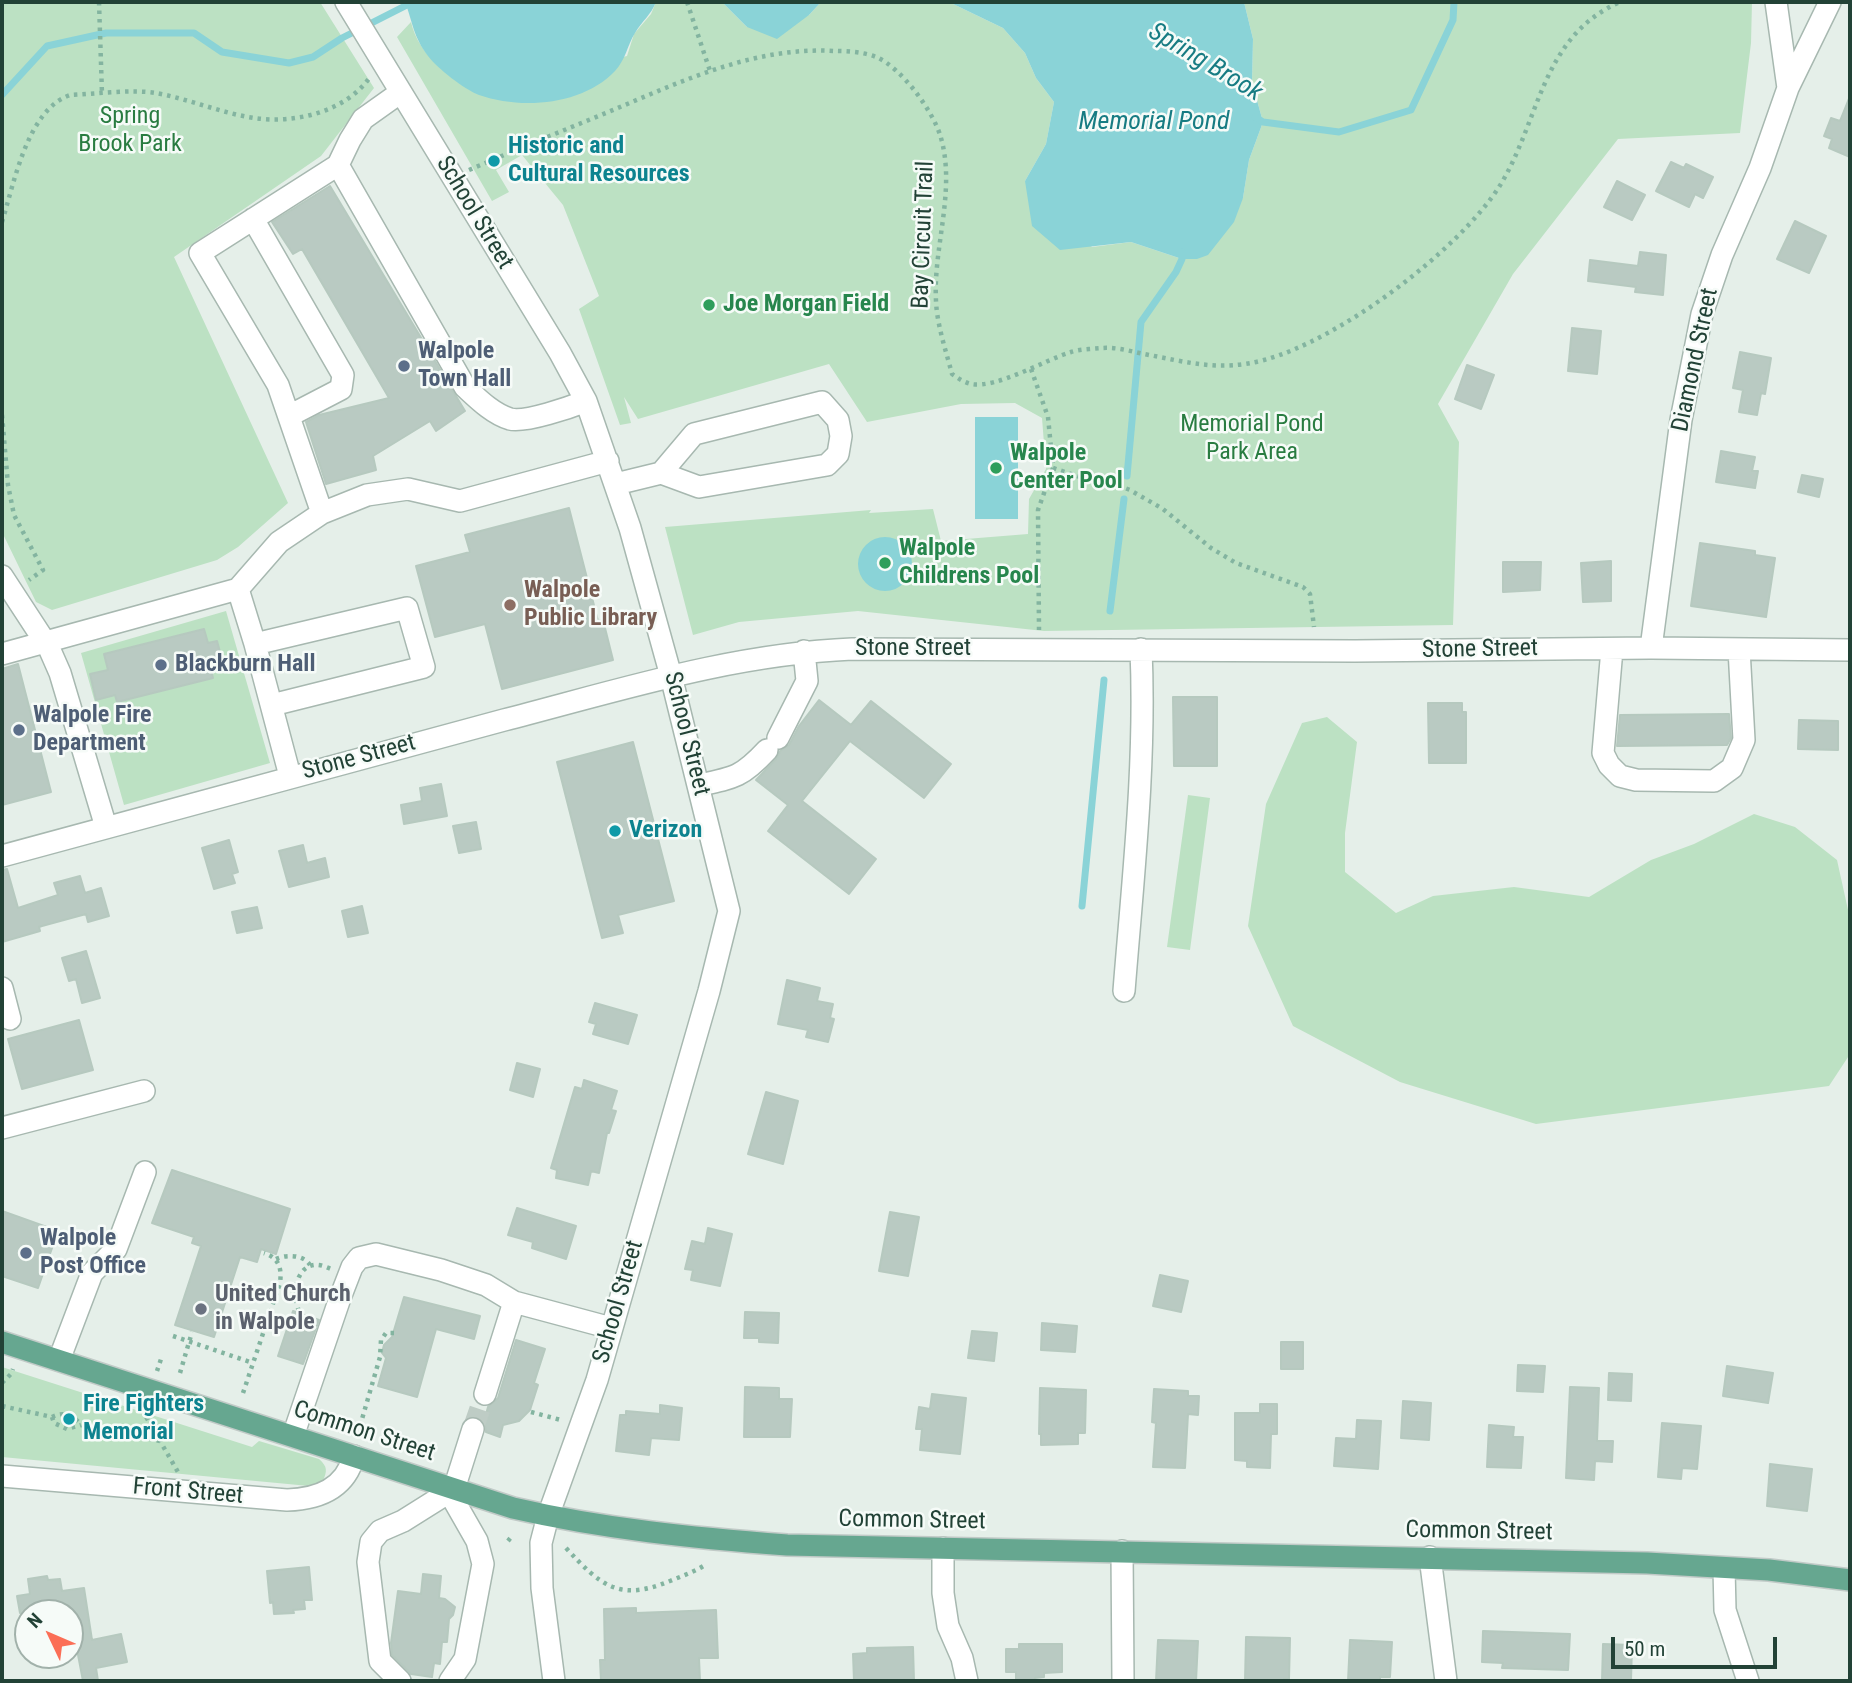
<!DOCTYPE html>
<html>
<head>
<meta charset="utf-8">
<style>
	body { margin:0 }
	#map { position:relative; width:1852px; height:1683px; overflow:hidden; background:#e5efe9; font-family:"Roboto Condensed",sans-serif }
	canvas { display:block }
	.frame { position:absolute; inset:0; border:4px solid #224236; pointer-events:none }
	.north { position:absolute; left:14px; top:1599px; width:70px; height:70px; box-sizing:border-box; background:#f6fbf8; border:2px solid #a1b1aa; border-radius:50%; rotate:314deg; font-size:19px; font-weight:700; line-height:28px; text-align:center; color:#224236 }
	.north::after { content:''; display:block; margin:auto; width:24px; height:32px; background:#fb6e56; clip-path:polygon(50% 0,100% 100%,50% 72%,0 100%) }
	.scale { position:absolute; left:1611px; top:1637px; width:166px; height:32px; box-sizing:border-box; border:4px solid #224236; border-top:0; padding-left:9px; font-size:21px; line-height:24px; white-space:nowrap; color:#224236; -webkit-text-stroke:5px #f6fbf8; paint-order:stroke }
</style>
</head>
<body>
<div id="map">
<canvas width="1852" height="1683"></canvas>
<div class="frame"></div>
<div class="north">N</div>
<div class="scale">50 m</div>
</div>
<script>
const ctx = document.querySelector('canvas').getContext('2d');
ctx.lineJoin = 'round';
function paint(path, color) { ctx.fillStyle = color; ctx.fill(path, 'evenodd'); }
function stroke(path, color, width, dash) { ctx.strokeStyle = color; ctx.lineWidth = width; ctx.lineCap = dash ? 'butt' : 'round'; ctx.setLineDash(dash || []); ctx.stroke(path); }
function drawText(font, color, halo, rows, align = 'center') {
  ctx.font = font + ' "Roboto Condensed",sans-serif'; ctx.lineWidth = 5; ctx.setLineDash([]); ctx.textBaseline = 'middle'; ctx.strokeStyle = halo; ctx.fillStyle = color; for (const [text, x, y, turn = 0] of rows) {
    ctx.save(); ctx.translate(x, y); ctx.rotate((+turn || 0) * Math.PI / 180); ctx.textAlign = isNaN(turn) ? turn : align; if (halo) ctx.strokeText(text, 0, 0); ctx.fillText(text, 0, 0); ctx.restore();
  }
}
paint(new Path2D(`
	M2,2H320L374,88L321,156L174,257L288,503L238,547L217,560L52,610L36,602L2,532Z
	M656,2H722L747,27L809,15L821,2H949L1003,28L1025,53L1036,78L1054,102L1046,144L1025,181L1092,247L1131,242L1182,259L1243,198L1249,160L1263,122L1252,82L1253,39L1244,2H1752L1751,43L1740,133L1618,139L1513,274L1438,404L1459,442L1453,625L1044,631L858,611L739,622L693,635L665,527L871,510L869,513L933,509L941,541L1028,534L1029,499L1046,469L1042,418L1015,403L961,404L867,422L829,364L638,419L624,397L631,423L620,425L579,309L599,296L563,205L522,155L496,170L509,192L492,201L397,37L411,22C419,57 450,75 477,94L627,56L634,34L651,14Z
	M226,611L270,763L124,805L81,653Z
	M1327,717L1357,742L1345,833V872L1396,913L1433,896L1514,887L1589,897L1651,860L1694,844L1754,814L1795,827L1837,860L1850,919V1054L1829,1086L1536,1124L1400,1082L1293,1026L1248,926L1266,804L1302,723Z
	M1188,795L1210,798L1190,950L1167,947Z
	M2,1367L252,1447L259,1441L319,1459C328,1467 327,1471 323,1481L309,1486L2,1457Z`), '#bce1c3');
paint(new Path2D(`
	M405,2H656C651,15 642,21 635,33C627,46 626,59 615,71C583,105 522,110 479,95C464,89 438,69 428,56C413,36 413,23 405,2Z
	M722,2H821L809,15L777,39L747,27Z
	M949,2H1244L1253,39L1252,82L1263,122L1249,160L1243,198L1234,222L1208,255L1197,259H1182L1131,242L1060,250L1032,226L1025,181L1046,144L1054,102L1036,78L1025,53L1003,28Z
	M975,417H1018V519H975Z
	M858 564a27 27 0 1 1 54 0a27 27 0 1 1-54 0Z`), '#8ad3d7');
stroke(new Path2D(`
	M2,95L47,46L106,33H194L222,52L289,63L313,57L342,38L413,2
	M1255,117L1263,122L1339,132L1411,110L1453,20L1454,2
	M1127,476L1141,322L1176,272L1182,259V252
	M1110,611L1124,499
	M1082,906L1104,680`), '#8ad3d7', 7);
const building = new Path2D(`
	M1850,96V157L1829,148L1832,139L1824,136L1831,118L1840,121Z
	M1671,162L1684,168L1686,164L1713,177L1703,198L1695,194L1689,207L1656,191Z
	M1617,181L1645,195L1632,220L1604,207Z
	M330,186L465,411L436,431L430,421L373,456L376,470L326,484L306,422L319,415L389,398L302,249L293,254L272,222Z
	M1795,221L1826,236L1809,273L1777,259Z
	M1640,252L1666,255L1663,295L1635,292L1636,287L1588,281L1590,260L1638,266Z
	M1572,328L1601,331L1597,374L1568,371Z
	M1740,352L1771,358L1765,394L1761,393L1757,415L1739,412L1743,390L1733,388Z
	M1467,365L1494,375L1481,409L1455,399Z
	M1721,451L1755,457L1752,471H1758L1755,488L1716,482Z
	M1802,475L1823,479L1819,497L1798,492Z
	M569,508L598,621L603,620L613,660L502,689L485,624L435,637L416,566L470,552L465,535Z
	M1700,543L1755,551V555L1775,558L1766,617L1691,606Z
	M1611,561V601L1583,602L1581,563Z
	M1503,562H1541L1540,590L1503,592Z
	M204,629L208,643L217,641L223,663L210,666L213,678L117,702L115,695L96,700L90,674L108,670L104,654Z
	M18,664L51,792L2,805V669Z
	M1173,697H1217V766H1174Z
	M819,700L851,725L871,701L951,764L924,798L850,741L802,801L876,859L849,894L768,831L788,805L756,780L776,759L780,751L789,745L799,726Z
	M1428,703H1462V712H1466V763H1429Z
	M1729,714L1731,738L1727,745L1617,746L1620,715Z
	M1799,720L1838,721V750L1798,749Z
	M633,742L674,901L618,915L623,933L602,938L557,762Z
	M441,784L447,816L404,824L401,805L422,801L420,788Z
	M476,822L481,849L459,853L453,826Z
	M229,840L238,872L232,874L235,883L214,889L202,848Z
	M303,845L307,863L325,858L329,877L289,887L279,851Z
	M7,869L18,908L58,895L54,883L80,876L85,893L101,888L109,916L88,922L86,914L42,926L39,927L40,931L2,942V870Z
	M362,906L368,933L348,937L342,911Z
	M257,907L262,928L237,933L232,912Z
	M86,951L100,998L82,1003L76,979L69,981L62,958Z
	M787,980L820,988L817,1001L833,1004L830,1018L834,1019L828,1042L806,1037L808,1030L778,1024Z
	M595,1003L637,1015L628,1044L593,1034L596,1024L589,1022Z
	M79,1020L93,1070L22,1089L8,1039Z
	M517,1063L540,1069L533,1097L510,1090Z
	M584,1080L617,1091L611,1110L616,1111L609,1133H607L599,1173L591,1171L588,1185L556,1178L557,1170L551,1168L575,1087L582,1089Z
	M766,1092L798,1101L783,1164L748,1154Z
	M172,1170L290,1209L276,1254L261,1249L257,1262L240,1257L214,1337L175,1325L201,1246L192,1243L194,1237L152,1223Z
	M517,1208L576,1226L566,1259L532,1248L533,1242L508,1235Z
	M2,1211L58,1231L38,1288L2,1276Z
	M890,1212L919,1217L908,1276L879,1271Z
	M708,1228L732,1234L720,1286L691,1280L693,1270L685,1269L692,1241L705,1244Z
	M1160,1275L1188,1281L1181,1312L1153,1306Z
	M404,1297L480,1316L474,1339L436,1329L417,1397L378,1386L386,1358L382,1353L384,1345L392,1337Z
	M293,1311L319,1320L303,1364L278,1356Z
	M745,1312L779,1313L778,1343L759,1342V1338H744Z
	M1042,1323L1077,1326L1075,1352L1041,1350Z
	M972,1331L997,1333L994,1361L968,1358Z
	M516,1340L545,1349L534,1383L538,1385L530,1410L519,1421L503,1425L500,1437L486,1432L484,1422L488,1407L498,1398Z
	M1281,1342H1303V1369H1281Z
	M1518,1365L1545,1366L1543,1392L1517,1391Z
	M1727,1366L1773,1373L1768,1403L1723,1396Z
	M1609,1373L1632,1374L1631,1401L1608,1400Z
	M745,1387L779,1388V1399H792L790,1437H744Z
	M1570,1387L1599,1388L1597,1441H1613L1612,1462L1595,1461L1594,1480L1566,1478Z
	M1040,1388L1086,1390L1085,1433H1078V1444L1041,1445V1434H1039Z
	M1154,1389L1188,1391V1396H1199L1198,1415L1188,1414L1185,1468L1153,1467L1156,1423L1152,1422Z
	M932,1394L966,1398L960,1454L920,1450L922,1429H916L919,1407L930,1409Z
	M1403,1401L1431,1403L1429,1440L1401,1438Z
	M1260,1404H1277V1434H1271L1270,1468L1247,1467V1461L1235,1460V1413H1260Z
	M660,1405L682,1408L679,1440L651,1438L649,1455L616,1451L620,1415H626V1411L660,1414Z
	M1357,1420L1381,1421L1378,1469L1334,1466L1336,1438L1356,1439Z
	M1662,1423L1701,1426L1697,1469L1682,1468L1681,1479L1658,1477Z
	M1489,1425L1514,1427L1513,1437H1523L1521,1468L1487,1467Z
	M1770,1464L1812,1469L1807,1511L1767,1506Z
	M309,1567L312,1600H304L305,1609L293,1610L294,1613L274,1614L273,1602L270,1603L267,1571Z
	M423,1574L441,1576L439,1598L445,1599L455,1607L453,1615L449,1619L447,1642H442L440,1664L434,1663L432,1677L411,1674L392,1655L391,1643L398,1591L421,1594Z
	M47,1576L48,1580L60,1579L62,1591L84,1588L92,1640L121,1634L127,1662L96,1668L98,1681H83L75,1639L70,1640V1613H20L17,1596L30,1594L28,1579Z
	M636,1608V1613L716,1610L718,1658H699L700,1681H601L600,1660H605L604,1609Z
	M1483,1631L1570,1634L1568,1670L1502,1668L1503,1663L1482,1662Z
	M1246,1637L1290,1638L1289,1679H1284V1681H1245Z
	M1158,1640L1198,1641L1196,1681H1156Z
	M1350,1640L1392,1642L1390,1677H1380V1681H1348Z
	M1019,1644H1062V1672L1044,1673V1677L1035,1678V1681H1016V1672H1006V1649H1019Z
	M1603,1644L1632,1645L1631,1681H1602Z
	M913,1647L914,1681H854L853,1654L867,1653V1648Z`);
paint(building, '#b9cac2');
stroke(building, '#b6c9bf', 2);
stroke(new Path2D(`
	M473,1429L485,1394`), '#beccc5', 21, [21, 10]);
const minor = new Path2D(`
	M346,2L560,353L586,401L630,528L671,676L729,911L709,991L597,1380L548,1516L541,1543L542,1588L554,1681
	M1788,88L1830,2
	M338,165L465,387C478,399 493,414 510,419C525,423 571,407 586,401
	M253,219L343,375L341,389L289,416
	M822,402L838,420L841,436L838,454L827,465L699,487L661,473L694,434Z
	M616,484L661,473
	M322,513L278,385L200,253L338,165L350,140L363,119L401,92
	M2,576L49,648L60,673L106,827
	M238,589L255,644L290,776
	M255,644L407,608L424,667L272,705
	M1651,648L1681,420L1702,314L1722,255L1760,168L1788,88L1776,2
	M1612,649L1603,753L1609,765L1620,776L1636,780L1714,781L1732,768L1744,740L1739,649
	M2,654L238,589L279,542L322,513L367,495L408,489L460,501L608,461
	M778,738L807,681L804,651
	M699,785C734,778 742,777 767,750
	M2,856C169,810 336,764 504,720C620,690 732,654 852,649L1355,651L1651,648L1850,650
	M2,988L10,1019
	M1124,991C1133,877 1146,764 1141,649
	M2,1128L144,1091
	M59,1360L92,1273L116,1249L145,1172
	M485,1394L514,1302L611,1328
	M293,1436L340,1298L352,1267L359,1258L376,1254L441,1270L486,1285L514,1302
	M2,1476L287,1500C318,1499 345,1489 354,1456
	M449,1492L477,1541L483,1564L465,1659L450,1681
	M943,1548V1593L948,1626L962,1658L967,1681
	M1122,1551L1123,1681
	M1430,1557L1446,1681
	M1724,1568L1725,1610L1748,1681
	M400,1681L380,1661L368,1562L371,1542L380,1531L403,1521L454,1489L473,1429`);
const major = new Path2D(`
	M2,1342L513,1508C604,1529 694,1538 787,1545L1647,1563L1769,1570L1850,1580`);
stroke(minor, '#a7b8b0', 24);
stroke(major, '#c1cac7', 24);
stroke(new Path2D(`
	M99,2L102,94
	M687,2L710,71
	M469,170C513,151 557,133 601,115C676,84 752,46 834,51C847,51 864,52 876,57C901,67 934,112 941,138C956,191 933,247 936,301C937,325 946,351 952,374C958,378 963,382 971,384C996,389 1045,360 1071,352C1080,349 1092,349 1102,348C1116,347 1130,351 1144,354C1187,362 1219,372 1264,360C1339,340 1457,252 1499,187C1540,122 1540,37 1620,2
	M2,222C14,184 27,110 70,95C95,94 132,89 156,93C189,99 221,113 254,118C294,124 346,112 370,77
	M1031,369L1048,417L1053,468L1038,510L1039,630
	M2,415L8,485L14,515L43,570L29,580
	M1053,468L1098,483L1115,484L1130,490L1163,509L1211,548L1236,563L1303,587L1310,594L1314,627
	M276,1259C287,1254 304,1255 310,1265
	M299,1311C293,1297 294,1268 314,1265C320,1264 326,1267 331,1269
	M173,1336L253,1363
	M157,1371L161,1359
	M180,1373L192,1332
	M2,1383L11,1374L13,1369
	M243,1393L280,1283C282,1268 279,1258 264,1253
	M2,1406L52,1417C64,1411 73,1415 81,1425L160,1441
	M146,1409L145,1415L178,1472
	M531,1412L561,1420
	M52,1417L54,1423L67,1429L81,1425
	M360,1426L380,1357L381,1340L386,1333H394
	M508,1541L512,1536
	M566,1548C601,1586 619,1602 670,1581C682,1576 694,1572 705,1565`), '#83b4a0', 4.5, [3.5, 5]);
stroke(minor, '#fff', 21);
stroke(major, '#66a790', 21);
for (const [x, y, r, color] of [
	[494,161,7,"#0f9aa8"],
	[709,305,7,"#2e9e5b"],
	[404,366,7,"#5c6f8a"],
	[996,468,7,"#2e9e5b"],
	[885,563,7,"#2e9e5b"],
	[510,605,7,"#8d6e63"],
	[161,665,7,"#5c6f8a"],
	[19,730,7,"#5c6f8a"],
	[615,831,7,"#0f9aa8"],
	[26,1253,7,"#5c6f8a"],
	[201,1309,7,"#6b7280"],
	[69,1419,7,"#0f9aa8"]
]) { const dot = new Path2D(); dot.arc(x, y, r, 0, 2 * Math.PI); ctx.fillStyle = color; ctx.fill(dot); stroke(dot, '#f6fbf8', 2.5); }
drawText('24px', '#297c41', '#f6fbf8', [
	["Spring",130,117],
	["Brook Park",130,145],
	["Memorial Pond",1252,425],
	["Park Area",1252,453]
]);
drawText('bold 24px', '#0d838f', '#f6fbf8', [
	["Historic and",508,147],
	["Cultural Resources",508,175],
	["Verizon",629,831],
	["Fire Fighters",83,1405],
	["Memorial",83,1433]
], 'left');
drawText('24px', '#224236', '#f6fbf8', [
	["School Street",474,213,59],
	["Bay Circuit Trail",924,235,-88],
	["Diamond Street",1696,360,-78],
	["Stone Street",913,649],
	["Stone Street",1480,650,-1],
	["School Street",686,734,76],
	["Stone Street",359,758,-15],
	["School Street",619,1302,-74],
	["Common Street",364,1432,18],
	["Front Street",188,1492,5],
	["Common Street",912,1521,1],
	["Common Street",1479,1532,1]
]);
drawText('bold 24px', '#27864d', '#f6fbf8', [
	["Joe Morgan Field",723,305],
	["Walpole",1010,454],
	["Center Pool",1010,482],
	["Walpole",899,549],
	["Childrens Pool",899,577]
], 'left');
drawText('bold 24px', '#4e5e75', '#f6fbf8', [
	["Walpole",418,352],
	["Town Hall",418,380],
	["Blackburn Hall",175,665],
	["Walpole Fire",33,716],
	["Department",33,744],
	["Walpole",40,1239],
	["Post Office",40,1267]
], 'left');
drawText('bold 24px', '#785e54', '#f6fbf8', [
	["Walpole",524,591],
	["Public Library",524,619]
], 'left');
drawText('bold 24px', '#5b616d', '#f6fbf8', [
	["United Church",215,1295],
	["in Walpole",215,1323]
], 'left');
drawText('italic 26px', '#177c83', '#f6fbf8', [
	["Spring Brook",1205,63,31],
	["Memorial Pond",1154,122]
]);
</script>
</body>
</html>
